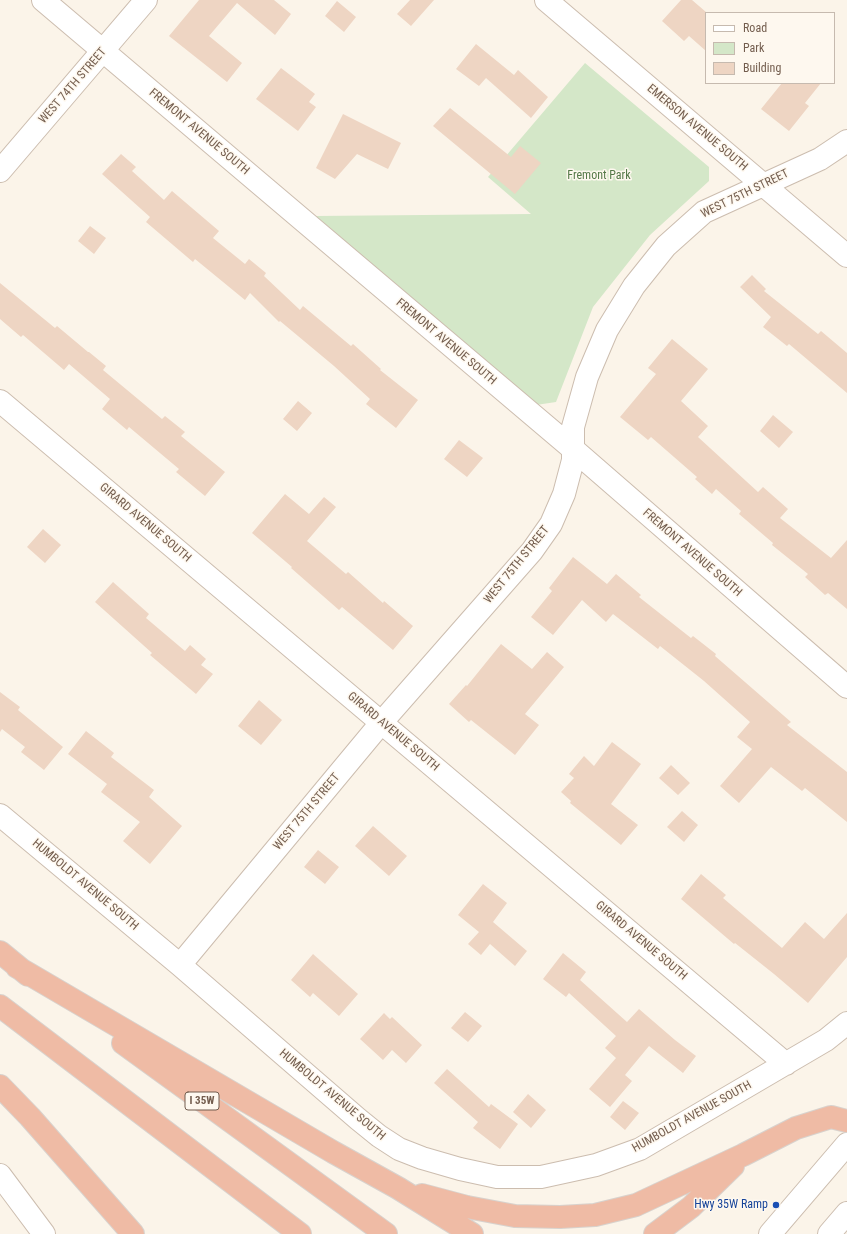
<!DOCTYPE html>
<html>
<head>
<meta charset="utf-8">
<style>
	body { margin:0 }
	#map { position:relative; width:847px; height:1234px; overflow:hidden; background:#fbf4e9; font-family:"Roboto Condensed",sans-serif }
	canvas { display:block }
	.legend { position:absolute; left:705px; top:12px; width:130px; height:72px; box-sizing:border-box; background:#fef8ef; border:1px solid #c6baaf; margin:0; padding:5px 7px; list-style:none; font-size:12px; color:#735d4e }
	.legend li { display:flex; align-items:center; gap:8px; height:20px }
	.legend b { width:20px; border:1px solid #c6baaf }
</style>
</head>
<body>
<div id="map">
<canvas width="847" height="1234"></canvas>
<ul class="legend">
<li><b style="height:5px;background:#fff"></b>Road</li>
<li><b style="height:11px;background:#d4e7c8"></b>Park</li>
<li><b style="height:11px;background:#eed5c3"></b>Building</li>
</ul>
</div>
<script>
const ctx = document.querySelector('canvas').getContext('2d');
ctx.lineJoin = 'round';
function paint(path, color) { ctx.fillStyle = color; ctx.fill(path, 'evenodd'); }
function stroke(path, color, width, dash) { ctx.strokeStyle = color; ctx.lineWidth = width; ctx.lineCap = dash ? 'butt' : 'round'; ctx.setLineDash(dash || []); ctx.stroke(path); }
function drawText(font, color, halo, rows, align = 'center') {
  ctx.font = font + ' "Roboto Condensed",sans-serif'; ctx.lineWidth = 3; ctx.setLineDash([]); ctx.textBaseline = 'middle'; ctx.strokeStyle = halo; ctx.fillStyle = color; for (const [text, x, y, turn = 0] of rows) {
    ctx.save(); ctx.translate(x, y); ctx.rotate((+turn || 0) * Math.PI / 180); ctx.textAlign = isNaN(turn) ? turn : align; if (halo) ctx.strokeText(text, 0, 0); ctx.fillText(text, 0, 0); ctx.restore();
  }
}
paint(new Path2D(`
	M585,63L709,167V181L650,235L593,307L556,402L536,405L316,216L531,214L488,177Z`), '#d4e7c8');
paint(new Path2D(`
	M199,0H274L291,14L275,35L237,3L209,36L242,63L227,82L169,36Z
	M410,0H434L411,26L397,14Z
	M681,0H692L706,12V51L689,36L684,41L662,21Z
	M337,1L356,17L344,32L325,16Z
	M476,44L514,75L518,70L548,97L531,118L486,78L479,86L456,69Z
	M281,68L315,94L309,102L316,107L298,131L256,99Z
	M782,83H821L805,103L809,106L789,131L761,109Z
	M450,108L511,157L520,146L541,163L515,194L433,126Z
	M343,114L401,143L388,169L357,154L335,179L316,168Z
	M121,154L136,167L132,171L164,200L172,191L219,231L213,238L245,264L249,259L266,273L264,276L300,310L303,306L351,346L353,344L381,369L380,370L418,400L396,428L366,404L370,399L334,366L280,321L279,322L250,293L245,300L195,259L193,262L146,222L150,217L102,174Z
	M90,226L106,238L94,254L78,241Z
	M752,275L766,289L764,291L818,334L821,331L847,353V393L789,344L787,346L763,327L771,317L740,287Z
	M0,283L55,328L57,326L88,352H89L106,366L103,370L162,419L165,416L185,432L181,436L225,472L205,496L176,472L179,469L129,427L127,430L102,409L110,399L69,364L64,370L23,335L21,337L0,319Z
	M672,339L708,369L681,401L708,426L698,437L758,492L763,487L788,509L780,518L831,558L847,540V609L828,593L825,595L805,577L808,574L772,545L773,543L739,514L741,511L716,489L712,494L695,479L697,477L651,437L648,440L620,417L656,374L648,368Z
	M298,401L312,413L297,431L283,419Z
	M773,415L793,432L779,448L760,431Z
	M459,440L483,458L467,477L444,459Z
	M285,494L309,514L324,497L336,507L307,541L346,574L348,572L383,603L384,601L413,626L393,650L342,607L339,610L291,568L292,567L252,533Z
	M43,529L61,545L45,563L27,547Z
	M573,557L607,584L616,574L641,595L639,597L691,638L693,636L716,654L715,656L791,722L787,725L847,772V822L805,788L802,791L771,767L739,803L720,786L752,749L737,737L750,722L704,681L660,646L658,649L613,614L606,622L582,600L553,635L531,617L552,591L549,588Z
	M113,582L149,614L146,618L185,651L190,645L206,659L201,665L213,674L196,694L150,655L152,653L95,602Z
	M501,644L532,669L547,652L564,667L525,714L539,725L515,755L471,720L469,722L449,704L466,685L467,686Z
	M0,692L20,707L18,710L63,747L44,770L21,752L25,747L2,729L0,732Z
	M259,700L282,720L261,745L238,726Z
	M86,731L114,753L111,757L154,790L149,797L182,826L150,864L123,841L140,822L101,792L107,784L68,754Z
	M612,742L641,764L611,804L638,825L621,845L570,803L571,801L561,792L574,778L569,774L584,756L594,766Z
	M671,765L690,783L678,795L659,778Z
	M682,811L698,825L684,842L667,827Z
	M373,826L407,856L389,876L355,846Z
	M318,850L339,867L325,884L304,867Z
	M701,874L726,895L723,898L782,948L805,922L824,939L847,913V957L808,1003L774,974L735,943L734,944L681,899Z
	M483,884L507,903L493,922L527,951L515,966L490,944L481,955L468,944L479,932L458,915Z
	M563,953L586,972L580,980L627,1022L639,1009L675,1040L696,1056L683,1073L649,1046L625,1075L632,1081L610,1107L589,1089L616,1058L605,1048L616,1036L569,993L566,997L543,979Z
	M313,954L358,994L339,1016L313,993L310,997L291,980Z
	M465,1012L482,1026L468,1042L451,1028Z
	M384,1013L390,1019L392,1017L422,1045L406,1063L392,1050L383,1060L360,1039Z
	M447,1069L489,1107L491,1104L518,1124L500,1149L473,1128L478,1122L434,1083Z
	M528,1094L546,1110L531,1128L513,1112Z
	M623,1101L639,1113L625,1130L610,1117Z`), '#eed5c3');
const minor = new Path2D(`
	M43,0L573,449L847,687
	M546,0L847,256
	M0,171L146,0
	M0,401L786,1064
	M0,815L180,965L358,1119L379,1136L399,1149L422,1158L460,1169L497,1177H541L596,1165L640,1149L826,1040L847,1023
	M180,965L381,723L532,551L551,524L564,494L573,460V427L587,377L607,330L634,286L666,246L704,212L820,159L847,141
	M0,1175L44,1234`);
const tertiary = new Path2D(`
	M770,1234L847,1144
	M829,1234L847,1213`);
const motorway = new Path2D(`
	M0,952L28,975
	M17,967L333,1152L398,1188L472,1234
	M0,1006L300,1234
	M123,1043L386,1234
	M0,1086L30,1117L133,1234
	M422,1195L467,1207L515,1216L560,1217L595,1215L636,1205L743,1155L796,1128L831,1117L847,1121
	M655,1234L691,1207L733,1166`);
stroke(minor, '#ccbdaf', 24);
stroke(tertiary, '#ccbdaf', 24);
stroke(motorway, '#d8d2cd', 24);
stroke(minor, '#fff', 22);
stroke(tertiary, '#fff', 22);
stroke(motorway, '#efbba5', 22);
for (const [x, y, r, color] of [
	[776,1205,4,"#1a4fb4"]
]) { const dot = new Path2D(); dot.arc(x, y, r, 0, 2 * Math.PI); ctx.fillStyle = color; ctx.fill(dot); stroke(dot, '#fef8ef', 1.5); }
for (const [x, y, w] of [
	[202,1101,34]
]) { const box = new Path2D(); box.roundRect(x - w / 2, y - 9, w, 18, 3); ctx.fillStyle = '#fef8ef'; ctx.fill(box); stroke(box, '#735d4e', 1); }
drawText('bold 11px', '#735d4e', null, [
	["I 35W",202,1101]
]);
drawText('12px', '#735d4e', '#fef8ef', [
	["WEST 74TH STREET",73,86,-49],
	["EMERSON AVENUE SOUTH",697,128,40],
	["FREMONT AVENUE SOUTH",199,132,40],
	["WEST 75TH STREET",745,194,-26],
	["FREMONT AVENUE SOUTH",446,342,40],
	["GIRARD AVENUE SOUTH",145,523,40],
	["FREMONT AVENUE SOUTH",692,553,41],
	["WEST 75TH STREET",517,565,-51],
	["GIRARD AVENUE SOUTH",393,732,40],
	["WEST 75TH STREET",307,812,-50],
	["HUMBOLDT AVENUE SOUTH",85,885,40],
	["GIRARD AVENUE SOUTH",641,941,40],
	["HUMBOLDT AVENUE SOUTH",332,1095,40],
	["HUMBOLDT AVENUE SOUTH",692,1117,-29]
]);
drawText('12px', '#547847', '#fef8ef', [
	["Fremont Park",599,176]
]);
drawText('12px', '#164399', '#fef8ef', [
	["Hwy 35W Ramp",768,1205]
], 'right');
</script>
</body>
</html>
